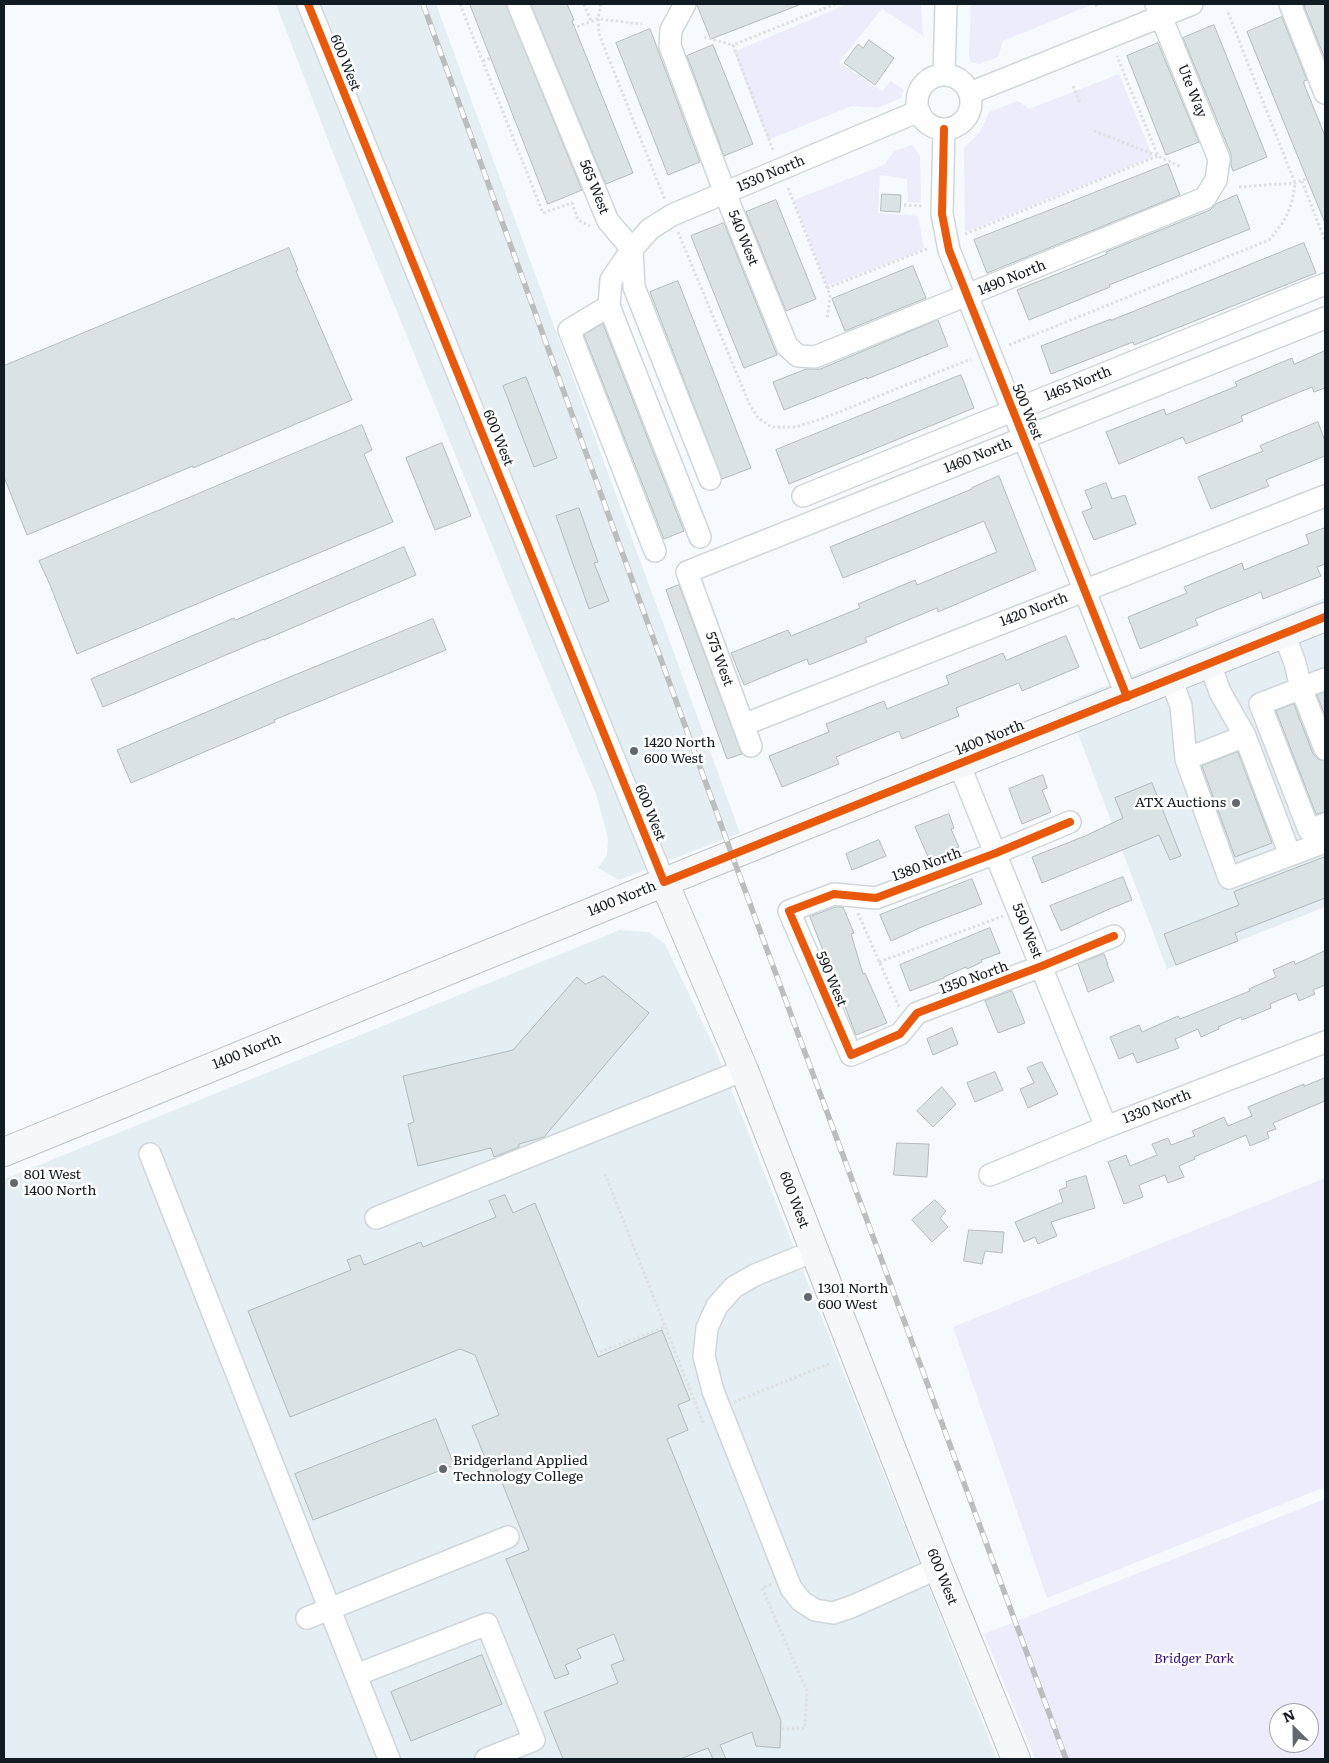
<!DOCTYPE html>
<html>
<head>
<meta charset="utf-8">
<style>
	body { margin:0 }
	#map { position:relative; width:1329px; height:1763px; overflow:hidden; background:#f7fafc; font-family:Literata,serif }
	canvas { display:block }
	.frame { position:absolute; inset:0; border:5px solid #121b21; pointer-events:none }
	.north { position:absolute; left:1269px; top:1703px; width:50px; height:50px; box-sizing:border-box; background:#fff; border:1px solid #a0a4a6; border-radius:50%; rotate:337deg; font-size:14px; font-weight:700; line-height:20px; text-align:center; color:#121b21 }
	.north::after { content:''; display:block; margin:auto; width:18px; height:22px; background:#62696e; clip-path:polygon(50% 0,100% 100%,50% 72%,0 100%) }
</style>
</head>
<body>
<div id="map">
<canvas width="1329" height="1763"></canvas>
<div class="frame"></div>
<div class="north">N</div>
</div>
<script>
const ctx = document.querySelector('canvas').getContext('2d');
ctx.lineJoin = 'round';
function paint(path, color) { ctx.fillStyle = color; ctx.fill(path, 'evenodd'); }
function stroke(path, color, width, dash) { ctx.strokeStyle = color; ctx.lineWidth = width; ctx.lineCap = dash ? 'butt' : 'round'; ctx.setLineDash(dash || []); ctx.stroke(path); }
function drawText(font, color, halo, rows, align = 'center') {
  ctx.font = font + ' Literata,serif'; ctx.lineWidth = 5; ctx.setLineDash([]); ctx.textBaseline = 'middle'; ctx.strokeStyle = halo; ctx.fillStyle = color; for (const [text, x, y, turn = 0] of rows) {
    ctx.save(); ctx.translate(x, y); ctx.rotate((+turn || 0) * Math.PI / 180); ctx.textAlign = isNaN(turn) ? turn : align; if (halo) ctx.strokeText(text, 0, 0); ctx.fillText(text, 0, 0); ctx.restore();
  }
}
paint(new Path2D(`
	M276,4H436L740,833L619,880L598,868L607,855L608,838L596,794L534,648L345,184Z
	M1325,598V907L1167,969L1066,702Z
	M620,930L649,932L665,944L716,1051L997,1759H4V1179Z`), '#e5eef3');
paint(new Path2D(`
	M847,4H921L923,36L882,9L839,62L882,91L891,81L904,90L901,98L878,108L852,106L768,140L734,52Z
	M971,4H1091V5L1003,41L998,57L979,64L971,62L969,53Z
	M1119,74L1153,157L965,232L964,148L980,132L989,112L1018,101L1029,109Z
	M912,145L920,156L921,203L908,202L907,179L880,175L878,213L918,216L924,249L827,286L794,200L884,165L894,151Z
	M1325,1178V1487L1047,1598L953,1327Z
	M1325,1499V1759H1035L984,1634ZM1279,1713H1309V1743H1279Z`), '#ececfb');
const building = new Path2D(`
	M470,4H506L582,190L548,204Z
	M531,4H567L574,20L572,21L633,173L606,184Z
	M697,4H799V5L711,39Z
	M1308,4H1325V59L1304,6Z
	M1282,17L1307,80L1304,81V84L1325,136V223L1247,32Z
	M1214,25L1267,157L1233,171L1231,165V154L1183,38Z
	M650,29L700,162L668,175L616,43Z
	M869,40L894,58L875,85L844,63L858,44L863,48Z
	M1158,43L1199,142L1166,155L1127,56Z
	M713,45L753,144L724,156L687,56Z
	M1168,164L1180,195L987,273L974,240Z
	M882,194L901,195L900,212L881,211Z
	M1237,195L1250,229L1109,285L1110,287L1029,320L1017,290L1107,254L1106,252L1210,210L1216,204Z
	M776,200L816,299L786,311L746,212Z
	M724,223L777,355L744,368L691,236Z
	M1304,243L1316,273L1134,345L1133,342L1051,374L1041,346L1111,319V320Z
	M289,248L298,270L296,271L352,400L193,468V466L27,535L4,477V366Z
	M913,266L926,298L845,331L832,299Z
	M678,281L751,468L722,479L650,292Z
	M938,320L948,346L867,379V377L784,410L773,382L806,369H820Z
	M603,324L684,531L664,539L584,335Z
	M1325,351V388L1314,392L1312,387L1241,416L1243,421L1186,444L1183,437L1119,464L1106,432L1164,409L1166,415L1237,386L1235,382L1292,358L1294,364Z
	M961,375L974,408L789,484L776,450Z
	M526,377L557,458L534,467L503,386Z
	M1318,422L1325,441V456L1266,480L1269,486L1211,509L1198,477L1263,451L1260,446Z
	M362,425L372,450L364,454L393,522L77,654L50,585L39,561Z
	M442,443L471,516L435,530L406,458Z
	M999,476L1036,570L938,612L937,608L865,638L867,642L809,665L807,659L744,685L731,653L788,630L791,636L860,608L858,604L915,580L917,585L997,552L984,521L843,578L830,547L972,489V488Z
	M1106,483L1112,499L1125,495L1136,524L1094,540L1082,512L1092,508L1085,491Z
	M579,508L598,562L594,563L609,601L589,609L556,516Z
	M1325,528V564L1317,567L1321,576L1263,599L1261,592L1195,619L1198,625L1140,649L1128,617L1187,593L1184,587L1242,563L1244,570L1309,544L1306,535Z
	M404,547L416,575L264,640V639L103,707L91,679L234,618L235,620Z
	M679,585L742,754L727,759L666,590Z
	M433,619L446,650L274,720L275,722L131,783L117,750L280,681Z
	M1066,636L1079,667L1022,691L1019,683L956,708L959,716L902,739L899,731L836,757L839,764L782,787L769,756L829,732L826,724L884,701L887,709L949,684L946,676L1003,653L1006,660Z
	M1325,692V716L1317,695Z
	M1294,704L1313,754L1318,759L1325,761V812L1316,814L1276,711Z
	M1238,752L1272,843L1235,857L1202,766Z
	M1043,775L1047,788L1042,790L1051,812L1022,824L1009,789Z
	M1152,783L1181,856L1170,860L1159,835L1042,883L1032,857L1085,836L1123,818L1115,798Z
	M949,814L954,828L951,829L959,847L929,859L915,827Z
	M879,840L886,856L852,870L846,854Z
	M1325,857V898L1235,933L1238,941L1176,965L1164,934L1239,905L1234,892Z
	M1123,877L1132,900L1107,910L1061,931L1050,906Z
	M972,879L982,904L924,926L891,941L880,915Z
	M836,907H843L854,933L851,934L863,974L865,973L887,1023L856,1035L810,917Z
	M990,928L1000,953L981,960L982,962L967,969L966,967L944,977V978L910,991L900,965Z
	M1325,951V985L1313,990L1315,994L1299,1001L1296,993L1270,1004L1271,1008L1242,1020L1241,1017L1218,1027L1219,1029L1201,1037L1198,1029L1175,1039L1179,1048L1137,1063L1133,1053L1119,1059L1110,1037L1139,1025L1142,1032L1178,1016L1180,1019L1250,991L1249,989L1276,977L1273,970L1294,961L1295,964Z
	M1104,954L1108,964H1107L1114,981L1088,992L1078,964Z
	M604,976L649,1013L544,1137L519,1144V1147L494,1157L491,1148L418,1166L408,1124L414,1122L403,1076L513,1050L577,977L585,984Z
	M1012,991L1025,1023L998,1033L985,1001Z
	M952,1028L958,1044L933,1055L927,1039Z
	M1042,1062L1058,1094L1028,1108L1020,1089L1034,1083L1027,1068Z
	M995,1072L1003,1090L975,1102L967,1083Z
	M1325,1078V1101L1273,1123L1276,1129L1267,1132L1269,1138L1250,1146L1246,1135L1194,1157L1195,1159L1179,1166L1184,1177L1168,1183L1165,1175L1139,1185L1143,1197L1124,1204L1108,1162L1126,1155L1130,1166L1157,1155L1152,1144L1168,1138L1171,1145L1195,1136L1192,1131L1224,1117L1228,1126L1252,1116L1248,1107L1304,1084V1086Z
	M942,1087L956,1104L933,1127L917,1111Z
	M897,1143L929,1144L927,1177L894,1175Z
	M1086,1176L1095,1208L1051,1222L1057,1236L1038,1244L1035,1237L1024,1242L1015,1222L1063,1202L1059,1190L1067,1187L1066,1182Z
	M505,1195L513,1213L535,1203L598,1357L662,1330L690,1400L678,1405L688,1430L667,1439L781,1721L780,1748L756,1746L752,1732L720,1745L726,1759H713L708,1748L680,1759H563L544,1712L618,1683L611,1665L624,1660L614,1634L577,1649L581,1658L565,1665L569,1674L555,1679L506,1559L529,1550L497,1470L491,1472L472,1426L499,1415L475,1355L460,1349L290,1417L248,1311L351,1270L347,1260L360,1255L364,1265L421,1242L423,1247L496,1217L489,1201Z
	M935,1200L946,1211L940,1218L948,1227L932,1242L912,1220Z
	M969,1230L1004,1232L1002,1253L985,1251L982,1264L964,1261Z
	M436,1419L454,1465L313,1520L295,1474Z
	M482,1655L502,1704L411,1741L391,1692Z`);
paint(building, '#dae2e4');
stroke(building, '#b3bbbd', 1);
const minor = new Path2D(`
	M308,4L664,882
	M518,4L608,221L632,249L634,287L710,479
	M685,4L671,30L670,46L725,193L787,346L798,356L815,357L1205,198L1216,180L1219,159L1156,4
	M1290,4L1325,93
	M944,75L946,4
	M917 102a27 27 0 1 1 54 0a27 27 0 1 1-54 0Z
	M970,93L1192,4
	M944,129L942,214L949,250L1127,697
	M609,306L569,330L655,551
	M803,496L1325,284
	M700,537L609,306L611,280L632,249L650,229L672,215L919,111
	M1284,634L1295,663L1301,688L1325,749
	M1210,664L1220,692L1245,736L1290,855
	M1171,679L1181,706L1186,759L1229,878L1325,842
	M1325,679L1260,704L1309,830L1325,824
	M743,725L1325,496
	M751,746L687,572L1325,318
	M1186,759L1245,736
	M959,764L1106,1127
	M1070,822L996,853L876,898L834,894L789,911L851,1055L900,1034L917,1013L1042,966L1114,936
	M150,1154L389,1759
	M990,1175L1106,1127L1325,1042
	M376,1218L744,1070
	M814,1251L755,1275L734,1287L717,1306L707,1328L704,1356L713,1391L791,1588L801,1601L815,1610L833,1613L851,1607L938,1568
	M307,1618L508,1537
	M356,1675L487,1624L534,1740L486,1759`);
const major = new Path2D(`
	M664,882L744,1070L938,1568L1016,1759
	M4,1152L699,868L1325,617`);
stroke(minor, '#d0d7db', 24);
stroke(major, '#bfc4c8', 30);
stroke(new Path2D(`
	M460,4L543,213L572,203L578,220L590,226
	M584,4L591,21
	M601,4L598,19L599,34L665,200
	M1096,4L1097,7
	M549,37L598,19L642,24
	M704,37L733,45
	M483,61L518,48
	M1073,86L1080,103
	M1094,131L1158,156L1181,167
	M773,150L733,45L835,4
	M1302,181L1325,241
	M1239,187L1295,183L1325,171
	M788,188L830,295L827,320
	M904,205L922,206
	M678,232L749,403L758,418L772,427H796L824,418L971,359
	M965,234L1158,156L1117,56
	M827,288L927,249
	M1009,345L1269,240C1286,220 1292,210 1295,183L1227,10
	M858,913L900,1009
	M879,962L1003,916
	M605,1174L704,1425
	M600,1352L665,1327
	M734,1402L831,1363
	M771,1584L762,1588L807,1691L805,1728L781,1729`), '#dee0e1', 3, [2.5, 2.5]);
stroke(minor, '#fefeff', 21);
stroke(major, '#f5f7f9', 28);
const rail = new Path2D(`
	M423,4L732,855L1066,1759`);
stroke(rail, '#bcbdbd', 5.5);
stroke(rail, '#fff', 4, [11]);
stroke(new Path2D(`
	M308,4L664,882L1325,617
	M944,129L942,214L949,250L1127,697
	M1070,822L996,853L876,898L834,894L789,911L851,1055L900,1034L917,1013L1042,966L1114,936`), '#e8590c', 8);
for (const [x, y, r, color] of [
	[634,751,5,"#62696e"],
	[1236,803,5,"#62696e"],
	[14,1183,5,"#62696e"],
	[808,1297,5,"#62696e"],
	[443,1469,5,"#62696e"]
]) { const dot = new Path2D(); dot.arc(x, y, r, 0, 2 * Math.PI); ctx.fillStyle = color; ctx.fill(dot); stroke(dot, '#fff', 2); }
drawText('14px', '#121b21', '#fff', [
	["600 West",345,63,68],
	["Ute Way",1192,91,68],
	["1530 North",771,174,-23],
	["565 West",594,187,68],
	["540 West",743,238,68],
	["1490 North",1012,278,-22],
	["1465 North",1078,384,-22],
	["500 West",1027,412,68],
	["600 West",498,438,68],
	["1460 North",978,456,-22],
	["1420 North",1034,610,-21],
	["575 West",719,659,70],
	["1400 North",990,738,-22],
	["600 West",650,813,68],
	["1380 North",927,865,-20],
	["1400 North",622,899,-22],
	["550 West",1027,931,68],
	["1350 North",974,978,-20],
	["590 West",831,979,67],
	["1400 North",247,1052,-22],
	["1330 North",1157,1107,-21],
	["600 West",794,1200,69],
	["600 West",942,1577,68]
]);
drawText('14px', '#121b21', '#fff', [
	["1420 North",644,743],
	["600 West",644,759],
	["ATX Auctions",1226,803,"right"],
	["801 West",24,1175],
	["1400 North",24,1191],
	["1301 North",818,1289],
	["600 West",818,1305],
	["Bridgerland Applied",453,1461],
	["Technology College",453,1477]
], 'left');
drawText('italic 14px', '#361073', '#fff', [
	["Bridger Park",1194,1659]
]);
</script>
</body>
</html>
